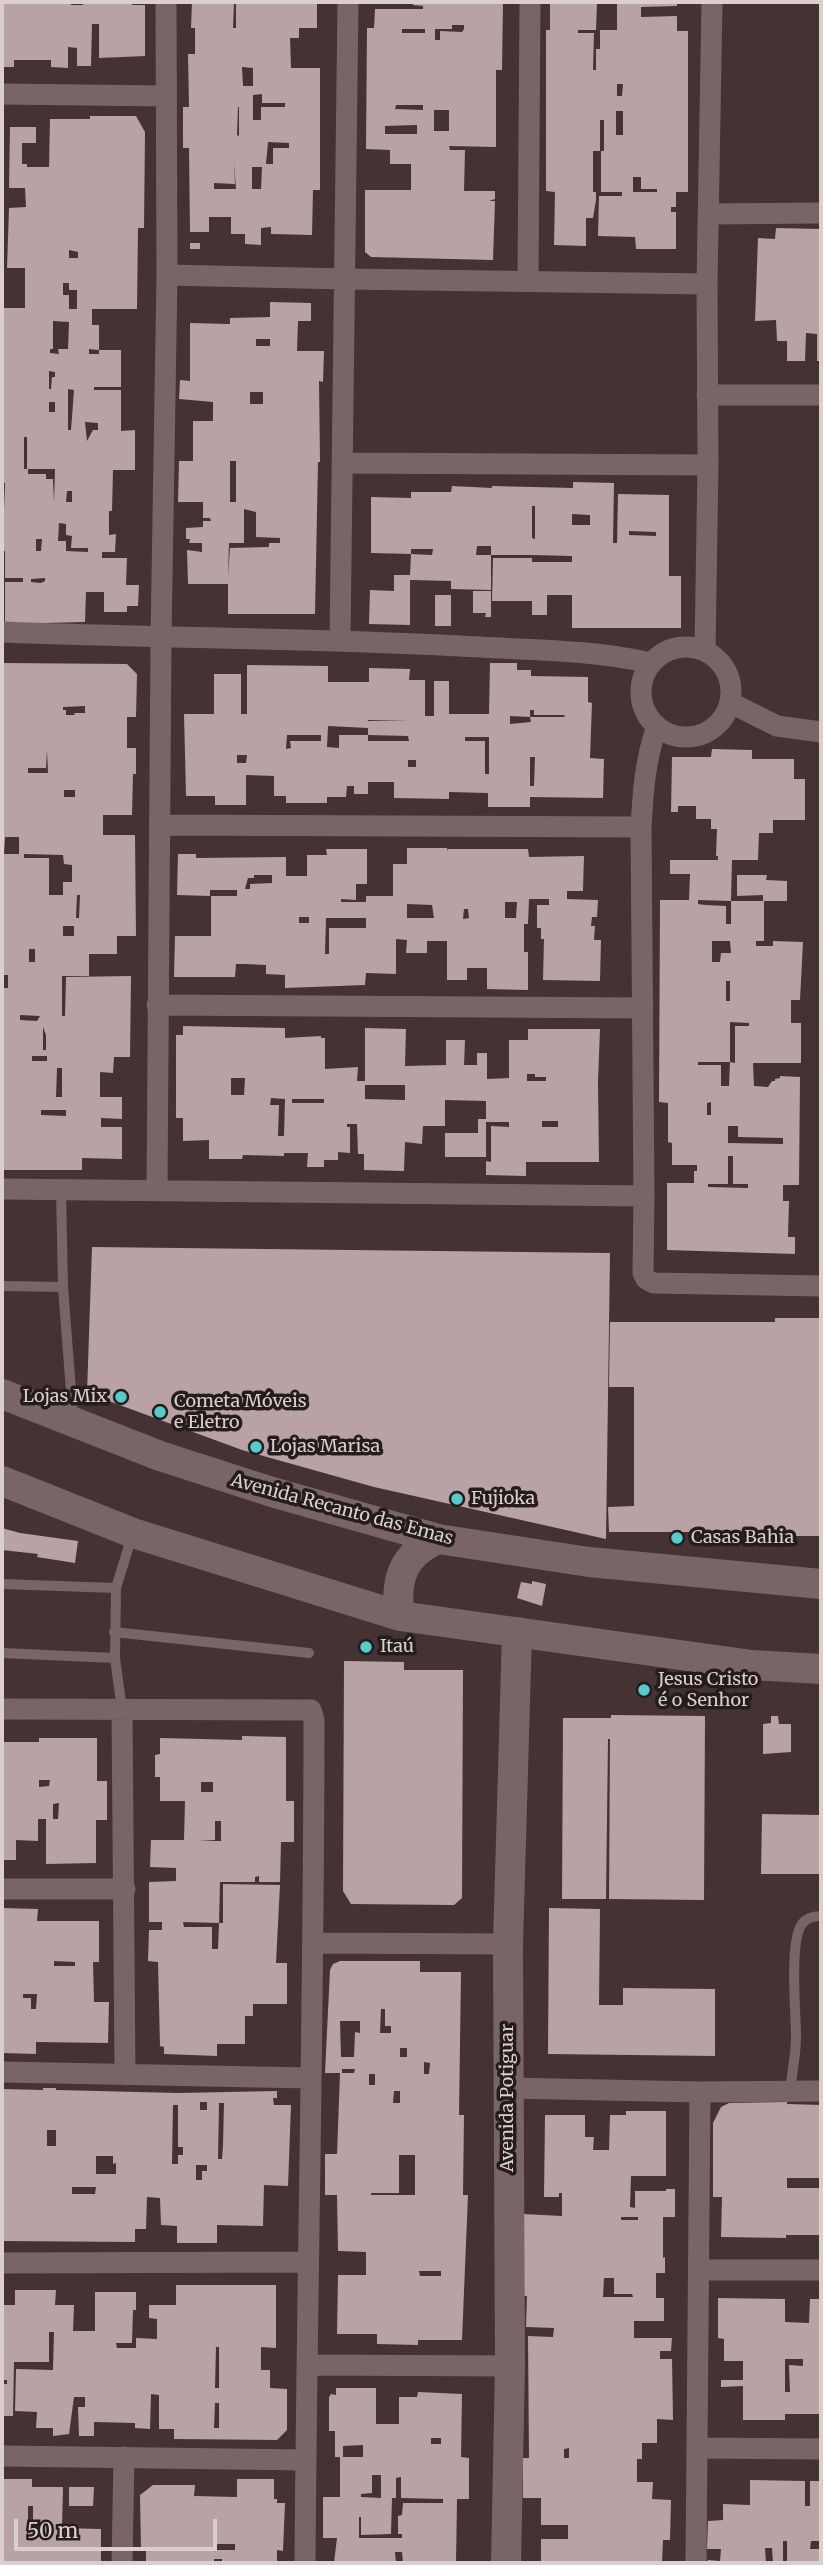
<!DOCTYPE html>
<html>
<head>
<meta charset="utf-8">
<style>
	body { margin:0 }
	#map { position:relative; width:823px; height:2565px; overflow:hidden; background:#453233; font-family:Merriweather,serif }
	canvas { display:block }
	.frame { position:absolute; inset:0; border:4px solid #dacece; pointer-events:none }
	.scale { position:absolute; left:14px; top:2519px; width:203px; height:32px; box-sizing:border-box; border:4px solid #dacece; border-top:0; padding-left:9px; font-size:21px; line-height:24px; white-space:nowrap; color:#dacece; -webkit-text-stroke:5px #251c1d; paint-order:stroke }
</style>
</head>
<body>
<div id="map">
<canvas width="823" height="2565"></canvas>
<div class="frame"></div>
<div class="scale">50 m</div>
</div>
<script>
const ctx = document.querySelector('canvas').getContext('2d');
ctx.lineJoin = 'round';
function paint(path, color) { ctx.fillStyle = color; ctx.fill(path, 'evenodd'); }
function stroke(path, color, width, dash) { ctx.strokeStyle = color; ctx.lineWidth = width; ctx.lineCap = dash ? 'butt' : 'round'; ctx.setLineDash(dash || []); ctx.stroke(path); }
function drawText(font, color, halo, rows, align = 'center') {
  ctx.font = font + ' Merriweather,serif'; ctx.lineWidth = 7; ctx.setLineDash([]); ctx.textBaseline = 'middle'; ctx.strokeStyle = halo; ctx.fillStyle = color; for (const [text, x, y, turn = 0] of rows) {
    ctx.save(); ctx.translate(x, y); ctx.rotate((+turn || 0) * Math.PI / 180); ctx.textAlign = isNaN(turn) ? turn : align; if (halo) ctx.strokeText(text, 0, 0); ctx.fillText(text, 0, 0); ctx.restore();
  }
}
paint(new Path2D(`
	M2,2H71V5H83L82,2H132V5H145V56L99,58V24H92L91,66H77V48L68,47V68L51,67V60H14V67H2Z
	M192,2H234L233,28H236V2H317V28H299V38H290L291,68H320V190H313L312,235L271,234V227L261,228V245L245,244V234H231V217H209V232H190L189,148H183V107H189L188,54H195V28H191ZM242,67L253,68V86H243ZM262,94V103H285V107H261V120H253V95ZM238,107H239V136L237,135ZM268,142L289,143V148H273V164H266ZM234,162L236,189H214V183L235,184ZM252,167H262L261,189H252Z
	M413,2H503L502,70H496V147L449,146L450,150H465L464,191H495V199L489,201H495L493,260L371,257L365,252V190H411V164H390V150L366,149L367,28H374L375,9H423V6L413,5ZM452,25H464V29L462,32L440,31V40H435V29H452ZM402,29H425V33H402ZM396,105H423V110L395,109ZM434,110H449V131H434ZM417,125V134H385V126Z
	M550,2H597L596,30H578V33H594L593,70H596V49H600V30H617V2H677V6L641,7V17L677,16V31H688V192H676V207H671V212H676V249H636L635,237L598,236L599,196H622V192H601V151H604V120H600V151H593V192H596V200L593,218H586V246L554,245L555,192L546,191V30H550ZM617,84H623L622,96H617ZM616,111H623V135H616ZM633,177H641V189H657V192H633Z
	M90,116H136L145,132L144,228H138L137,309H92V325H99V350L89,349V354H99V350H121V387H94V390H121V431L135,430V470H113L112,511H109V535L116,534L115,552H102V558H127L126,585H139L138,606H127V612H104V592H86L85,622L5,624V582H23V578H5V551H2V510H4L5,483H2V308H25V268H7L9,208L26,207L25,188H9L10,127H36V143H22V164H27V167H49L50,119H90ZM69,250L78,252V258H69ZM63,283H69V290H77V309H69V295H63ZM53,321L69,322L68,349H58L59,354L50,353V349H53ZM49,371L55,372V377H52L51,389H49ZM68,389L74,390L71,430H68ZM49,402H55V412H49ZM85,422L98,423V430H93L87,441ZM24,437H27V469H55L54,503L53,479H46V474H28V469H24ZM67,491H72V502H66ZM59,523L66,524V535L72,536L71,548H88V552L66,551V541H58ZM36,539H42L41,551H36ZM45,578V581L41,583L31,582V579Z
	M776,228L821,229V361H817V334L806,333L805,361H787V341H777L776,320L755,321L758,238L775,239Z
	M190,243H200V249H190Z
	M270,302L311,303V321H298L297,351H324L323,382L319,381L320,462H318L315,614H228V584H188L187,550L202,552V543H189L190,539H186V528L203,527V521H211L210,518H203V502H178L179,461H193V421H213V402L179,399L180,380L190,381V323L230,324V318L270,317ZM256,339H270V346H256ZM250,392H263V404H250ZM230,461H236V502H230ZM244,509L256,512V537L280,538V543H269V547L230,548L228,577L229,543H244Z
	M573,482L614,483L613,543H617L618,494L669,495V576H681V628H572V595H547V615H532V601H492L493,558H532V562H572V556L532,555H491V590L451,589V581L410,580V625L369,624L370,590L394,591V575H410L411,554L432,555L433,549H411V554L371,553V497L411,498V492H451L452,486L492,488V486L573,488ZM532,506H535V539L532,538ZM572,514L590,515V525H572ZM629,531L656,532V536L629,535ZM477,546H491V555H476Z
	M473,591H491V617H485L486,613H473Z
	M435,595H451V626H435Z
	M2,663L127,664L137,674L136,717H127V748H136V774H133L132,815H103V835H135L136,936H117V954H89V976H62V1016H65L66,977L131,976L130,1057H114L113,1073L100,1072V1097H122V1119L101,1118V1127H122V1159L82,1158V1170H2V988H8V975H2ZM85,706V713H74L75,715H66V710H63V707ZM47,750L48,773H28V768H46ZM64,790H75V797H64ZM5,837H19V854H4ZM24,854L63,855L64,864L72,865V882H63V895H49V858H24ZM77,895H80L79,918H76ZM63,926H74V936H63ZM29,949H35V962H29ZM20,1015L40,1016L37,1021L20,1020ZM43,1027L46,1035V1050H43ZM32,1056H47V1061H32ZM57,1068H62V1097H56ZM41,1110H66V1116L41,1115Z
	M490,663H517V670H531V676L588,677V702L592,703L590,758L604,759L603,798L530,797V807H488V793L449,792V799L394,798V782H368V794H354V786H347L346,797H327V803H286V796H274V776L246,775V805H215V796H186L184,714H214V674H241V714H247V665L328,666V682H369V668L410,669L409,680H425V716H434V681H449V714H489ZM530,710H534V715H565L564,717H530L531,722L510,724V716L530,717ZM368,720H409L368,721ZM328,726L368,728V735L408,736L409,741H368V735H339V748L327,747ZM287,735H321V741H290L291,748L286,749ZM465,737H489V774H485V741H465ZM237,755H247L246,763H237ZM530,757H535L534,786H530ZM408,760H416V767H408Z
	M712,749L752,750V759H794V779H805V820H773V833H759L758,860H732L731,901L698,900V904L705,905L726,906V924H731V901H764V941H756V946H773V941L803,942L800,1000H791V1023H801V1063H753L754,1086L768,1087L772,1081H775V1079L780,1078V1076L800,1077L799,1185H783V1201H789L788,1237H795V1254L667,1250V1183H694V1171H697V1165H672V1143L668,1142V1103L659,1102L660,900H689L690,874H670V860H718V856H716L717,829H711V819H696V806H678V812H671L672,757H711ZM712,941H730L731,953H721L720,962H712ZM726,981H730V1001H726ZM730,1022L749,1023V1026H735V1063L730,1062ZM698,1062H730L729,1086H721V1065H698ZM711,1102V1115H707V1103ZM728,1126H738V1137L783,1138V1144L728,1143ZM728,1156H733V1184H748V1188L708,1187V1184H728Z
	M407,848H447L448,851V849H528L529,857L584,856L583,891H567V899L598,900L597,917H592L591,926H595L594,940H601L600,981L543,980L544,939H541V928H537V905H549V899H529L528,924H524V952H528V990L487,989V968H467V980H447V941H427V953H406L407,940L396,939V974L366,973L365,985L285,988V975L266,974V965L245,964H236L235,977H174L175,936H211V896H237V890H210V896L177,895L178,854H196V858L286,857V876H307V855H327L326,849H367V884H356V900L341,899V902H366V896H393V864H407ZM254,875H272V883L250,884V889H245L248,878H254ZM505,902H517L516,918H505ZM407,904L432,905L434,918H407ZM464,909H468L469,918L463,919ZM299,917H309V923H299ZM326,918H366V928H329V954H325Z
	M737,875H767L766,880L787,881V901H763V895L737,896Z
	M183,1026L285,1028V1038L321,1036V1038H325V1069L358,1067L357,1081H365V1028L406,1029L405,1066L446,1065V1040H465L464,1065H477V1053H487V1079L509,1078V1040H528V1029H600L598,1082L599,1162H526V1176L486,1175V1161L491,1162V1126L509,1127V1122H486V1157H445V1133H478V1119H486V1101L445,1100V1126H423L422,1144L405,1142L404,1171L364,1170V1154H358L357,1124H347V1127H350V1153L338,1152V1160H324V1167H307L308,1153H284V1156L243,1155L242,1159H209V1140L183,1141V1118H176V1035H183ZM527,1074H535V1077H546V1081H527ZM231,1078H245L244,1095H231ZM365,1085H405V1100L365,1099ZM271,1098L285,1099L284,1136H278L279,1105H270ZM292,1099H324V1103H292ZM542,1121H558V1127H542Z
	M92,1247L610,1253L606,1539L374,1487L242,1450L87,1393Z
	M775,1318H821V1536H776L772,1532H609L608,1507L634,1506V1387H609L610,1322H775Z
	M2,1528L20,1533L78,1541L75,1563L37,1557L38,1554L2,1550Z
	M532,1581L546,1584L542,1606L517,1598L521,1582L532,1584Z
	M344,1661L404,1662V1670H463L462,1898L454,1905L351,1904L343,1891Z
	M611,1715L705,1716L704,1900L609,1899L610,1739H608L606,1899H562L563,1718H611Z
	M771,1716H778L779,1724H791V1752L763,1754V1724L771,1723Z
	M242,1736L286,1737V1801H294V1842H281L280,1882H259V1876L255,1877V1882H220L219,1923L183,1922L184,1927H212V1949H218L219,1923H223V1884L280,1885L276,1963H287V2004H253V2016H245V2044H217V2056L164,2054V2047L160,2046L158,1962L148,1961L149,1930H162V1922H149V1882L176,1881V1868L150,1867L151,1840H184L185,1801H160V1777H155V1755L160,1754V1738L242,1740ZM201,1782H213V1792H201ZM215,1821H221V1841H199L215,1840Z
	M39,1738H97V1781H107V1820H96V1863L46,1864V1819H38V1841L16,1840V1860H2V1742H39ZM39,1780H50L49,1786L39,1787ZM59,1803L58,1819H53V1804Z
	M762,1814L821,1815V1874H761Z
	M2,1908L38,1909L37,1921H99V1962H93L94,2002H109L108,2043L36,2042V2054L2,2053ZM54,1961L75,1962V1966H54ZM23,1994H37L36,2009H31V1998H23Z
	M549,1908L600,1909L599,2005H623V1988L715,1989V2056L548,2054Z
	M340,1961H420V1972H461L459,2115H464L463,2195H468L462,2340H418V2345L377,2344V2334H337L338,2275H366V2252L338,2251L337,2195H325V2154H337L340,2073H354L355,2069H342V2073H325L330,1970L333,1964ZM381,2009H385V2026H391V2033H380ZM340,2021H360V2033L355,2032L354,2057H341ZM400,2048H407V2057H400ZM424,2062L430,2063L429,2074H424ZM369,2074H375V2085H369ZM394,2091H400V2103H393ZM399,2155H415V2195H371V2193H399ZM419,2271H441V2276H420Z
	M43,2088H56V2090L178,2093L277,2091V2098H273L274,2105H291L288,2186L264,2185L263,2226L217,2225V2243H177V2226L161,2225L160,2198L147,2197L146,2229H135V2242L2,2241V2089L43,2090ZM200,2102H207V2110H200ZM219,2103H224L223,2145L222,2159H218ZM173,2105H178V2147H183V2155H178V2164H172ZM47,2130H56V2146H47ZM96,2156H113V2164L116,2163V2174H96ZM196,2165H207V2171H202V2180H196ZM72,2187H96L95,2194H72Z
	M787,2102V2104L821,2105V2178H787V2188H821V2235H786V2238L721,2237L722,2197H713V2123L721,2107L729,2103Z
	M626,2111H666V2176H631L630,2207L635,2208V2191H666V2189H675V2217H663V2258L665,2257V2273H656V2298H664V2321H634V2338H672L671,2351H660V2359H672L673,2420L657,2419V2443H642V2459H637V2482H653L652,2499L671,2500L670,2540H663L662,2563H541V2539H568V2525H541V2498H523V2458H529L528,2336L553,2337L554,2328L526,2327L527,2296H522L523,2214L562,2216V2193H559V2197H544L545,2115H585V2137H594L593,2150H609L610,2115H626ZM621,2217H638V2220H621ZM604,2278H614V2294H632L633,2297H603ZM569,2448V2458H564V2449Z
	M176,2285H276V2348L261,2347V2370H270V2388L287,2389V2430L277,2440L174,2439V2429H159V2395L151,2394L150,2429L135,2428V2423L94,2422V2436H79L78,2407H85V2397H74L69,2434L53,2436V2428H36L37,2412L15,2411L16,2369L53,2370L54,2332H49V2362H14L13,2416H2V2384H7V2380H2V2305H15V2290H56L55,2305H74L73,2331H95V2292H136V2310H133L132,2343H116L117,2348H136V2338L157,2339V2319L149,2318V2305H176ZM216,2347H219V2388H215ZM215,2403H219V2428H214Z
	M718,2298L785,2299V2322L809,2323L810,2299H821L819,2414H785V2420H743V2386L721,2387V2380H743V2361H724V2339L718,2338ZM785,2359H803V2366L789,2365L790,2392H785Z
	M336,2388H376V2424H399V2397H417L418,2392L462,2394L461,2457L469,2458V2499H457L456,2563H403L402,2552H395L396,2563H334L337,2538H323V2497H340V2457H335V2431H329V2397L331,2394L336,2395ZM431,2438H441V2444H431ZM363,2445V2457H343V2446ZM372,2475H381V2498L361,2497V2494L372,2493ZM401,2477V2498L443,2499V2503H403L402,2515L398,2516V2534H402V2538H359V2517H361V2535L391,2534L392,2498H396V2478Z
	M2,2479H32V2487H63L62,2528L101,2529V2563H2ZM28,2506H33V2527L28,2526Z
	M237,2479H274V2499H277V2503H285L283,2551L277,2550V2563H222V2559H214V2563H146V2549L141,2550L140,2495L153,2485H195L194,2496L237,2497ZM214,2544H235V2550H214Z
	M750,2480L805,2481V2506H810V2481H821V2541H811L810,2549H821V2563H787V2541H783V2563H773L772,2548H765L766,2563H708V2560L720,2561L721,2549H707L708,2521L723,2520V2504L750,2505Z
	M69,2487H94L93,2506H69Z`), '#b9a2a3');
stroke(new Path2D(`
	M61,1190L63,1287L73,1417
	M2,1286L63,1287
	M2,1584L116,1588
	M114,1632L309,1653
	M2,1653L115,1658
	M122,1710L115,1658L116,1588L132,1536
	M790,2091C792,2073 796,2055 796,2037C796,2013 789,1941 802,1924C807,1917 814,1916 821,1916`), '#7a6566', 10);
stroke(new Path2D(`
	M2,94L166,96
	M709,214L821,213
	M167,275L345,279L707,284
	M528,280L530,2
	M707,395H821
	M344,463L708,465
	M2,632C155,638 307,638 460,646C523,650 589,649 651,663
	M340,639L348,2
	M641 692a45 45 0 1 1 90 0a45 45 0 1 1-90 0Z
	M705,650L708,465L707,284L712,2
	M731,703L777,726L821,732
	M160,825L641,827
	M157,1005L643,1008
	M2,1189L644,1196L643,1273L646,1279L653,1283L821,1286
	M157,1190L161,638L167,275L166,2
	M644,1196L641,827C643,792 645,760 657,726
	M2,1709L311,1710L314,1720C314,2001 307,2282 305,2563
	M122,1710L125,2075
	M2,1889H125
	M314,1943L508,1944
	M2,2072L310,2078
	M508,2088L700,2092L821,2091
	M2,2263L308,2262
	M700,2270H821
	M309,2365L510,2366
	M698,2448L821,2449
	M2,2456L306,2460
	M122,2563L124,2457
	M696,2563L700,2092`), '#7a6566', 21);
stroke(new Path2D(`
	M2,1394L160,1456L272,1492L438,1539L589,1562L821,1584
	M2,1481L133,1533L400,1616L752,1665L821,1669
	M400,1616C394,1580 403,1554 438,1539
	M506,2563L510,2366L508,1944L517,1632`), '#7a6566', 30);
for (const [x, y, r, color] of [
	[121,1397,7,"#52cdce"],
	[160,1412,7,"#52cdce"],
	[256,1447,7,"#52cdce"],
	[457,1499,7,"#52cdce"],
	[677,1538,7,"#52cdce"],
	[366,1647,7,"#52cdce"],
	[644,1690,7,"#52cdce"]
]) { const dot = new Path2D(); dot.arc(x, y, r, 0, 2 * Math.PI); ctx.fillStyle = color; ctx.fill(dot); stroke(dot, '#251c1d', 2.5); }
drawText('18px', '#dacece', '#251c1d', [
	["Lojas Mix",107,1397,"right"],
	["Cometa Móveis",174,1402],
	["e Eletro",174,1423],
	["Lojas Marisa",270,1447],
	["Fujioka",471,1499],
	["Casas Bahia",691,1538],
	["Itaú",380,1647],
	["Jesus Cristo",658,1680],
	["é o Senhor",658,1701]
], 'left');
drawText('18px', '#dacece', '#251c1d', [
	["Avenida Recanto das Emas",342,1510,15],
	["Avenida Potiguar",508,2098,-90]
]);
</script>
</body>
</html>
